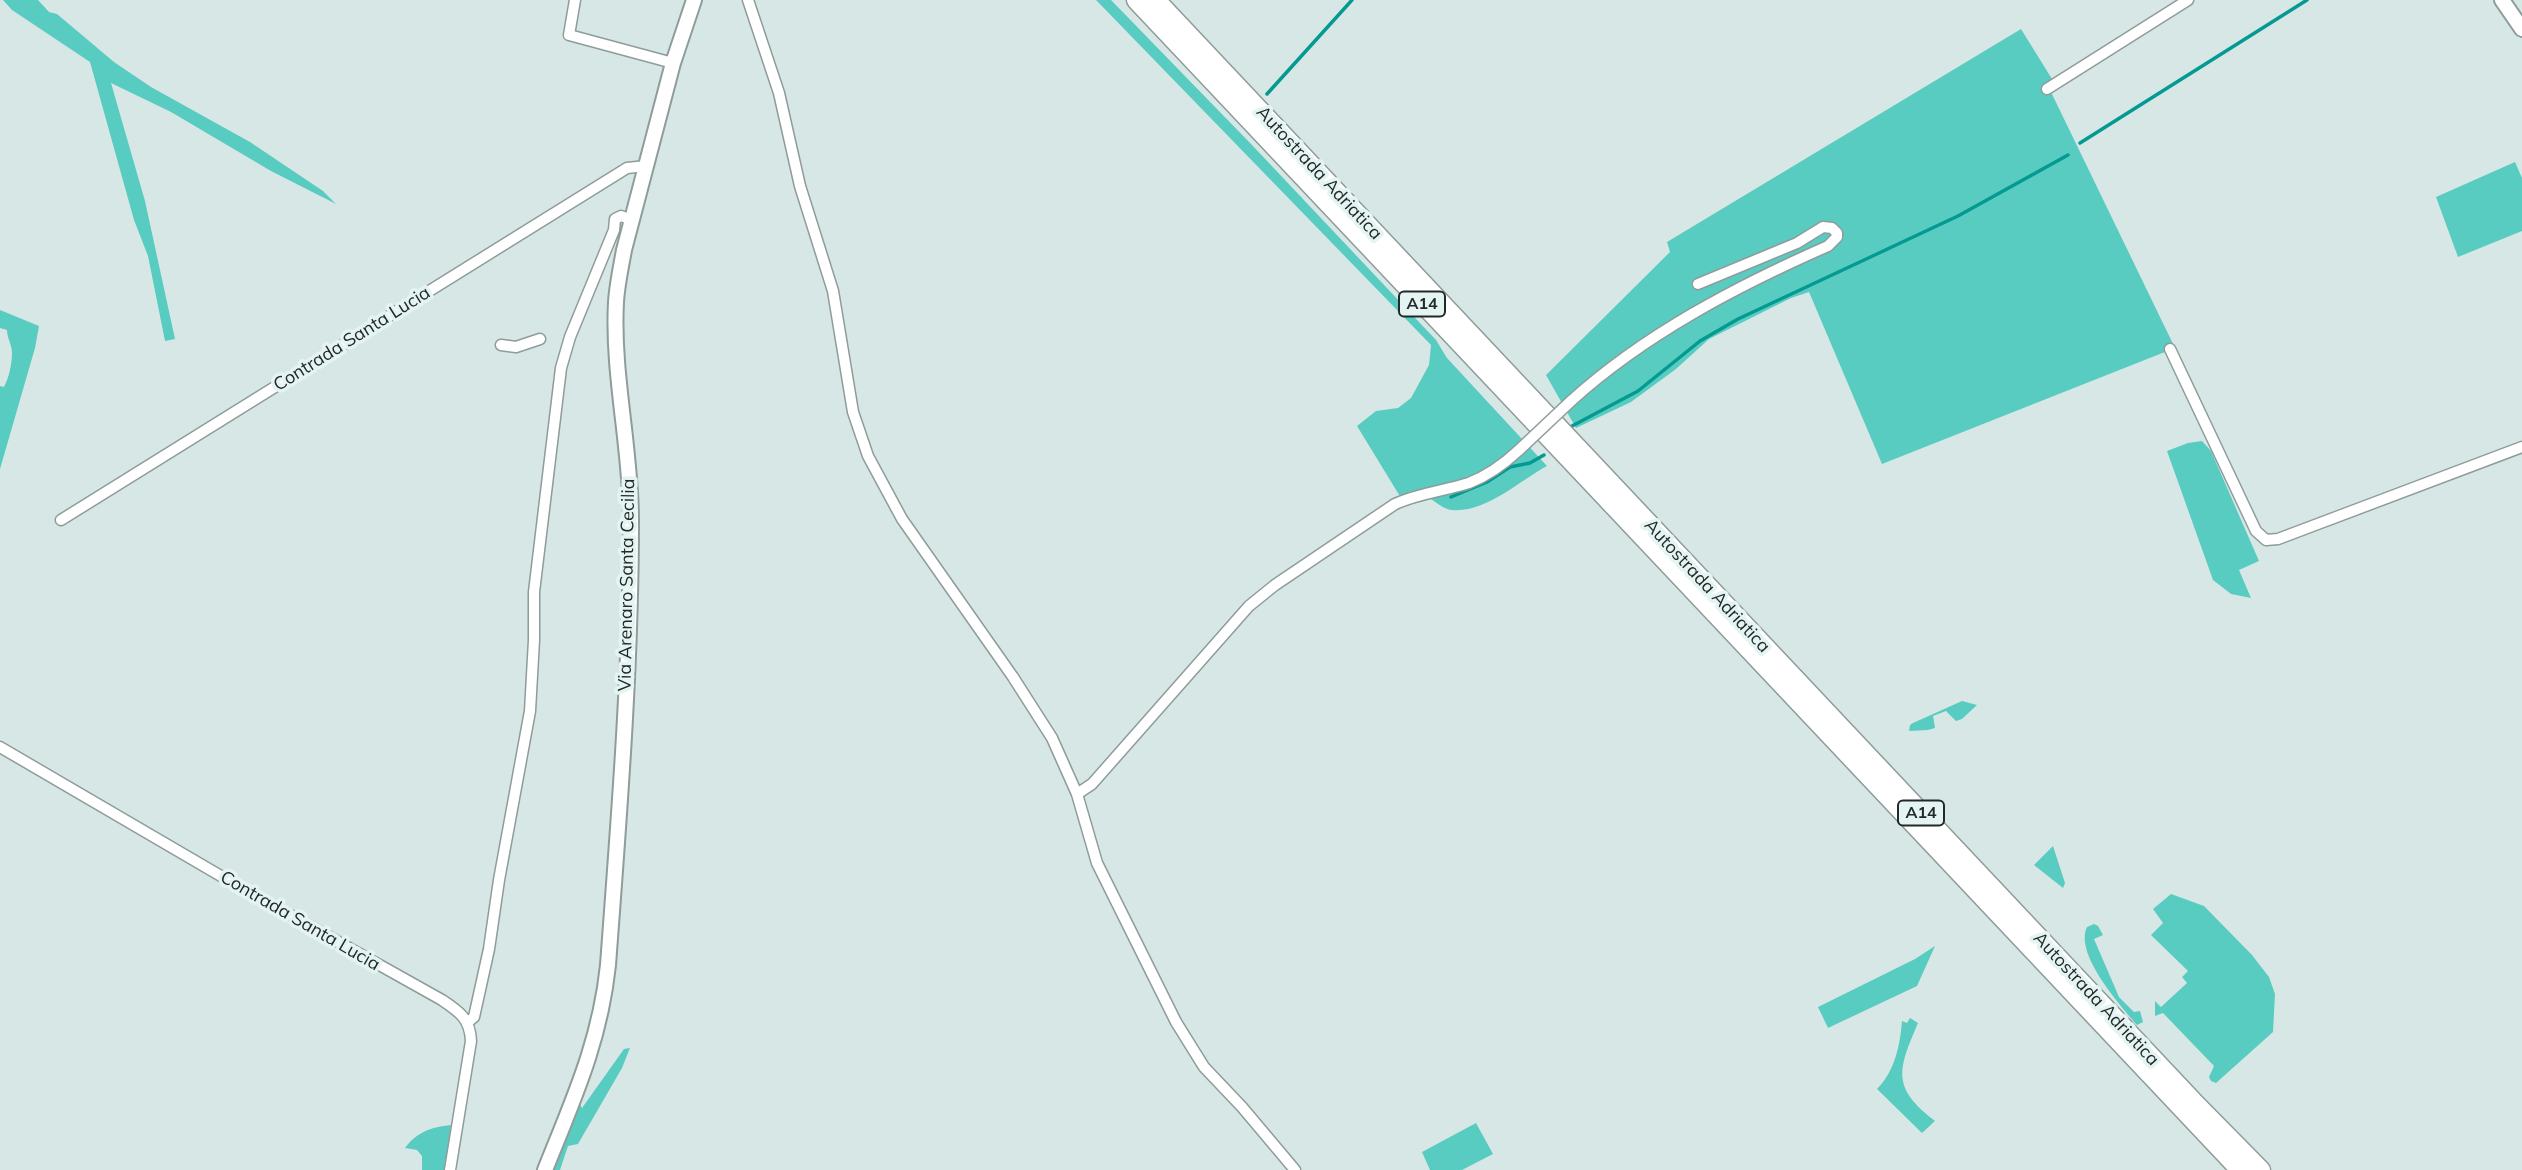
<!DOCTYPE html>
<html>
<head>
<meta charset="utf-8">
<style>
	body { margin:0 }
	canvas { display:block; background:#d7e7e5 }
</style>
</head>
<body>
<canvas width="2522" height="1170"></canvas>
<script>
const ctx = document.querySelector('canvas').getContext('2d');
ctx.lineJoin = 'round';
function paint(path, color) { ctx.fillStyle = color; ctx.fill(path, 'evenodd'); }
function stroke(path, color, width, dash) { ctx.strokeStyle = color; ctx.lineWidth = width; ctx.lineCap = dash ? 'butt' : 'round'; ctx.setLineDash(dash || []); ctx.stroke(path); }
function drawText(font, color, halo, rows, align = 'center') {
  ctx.font = font + ' Mulish,sans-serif'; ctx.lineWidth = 7; ctx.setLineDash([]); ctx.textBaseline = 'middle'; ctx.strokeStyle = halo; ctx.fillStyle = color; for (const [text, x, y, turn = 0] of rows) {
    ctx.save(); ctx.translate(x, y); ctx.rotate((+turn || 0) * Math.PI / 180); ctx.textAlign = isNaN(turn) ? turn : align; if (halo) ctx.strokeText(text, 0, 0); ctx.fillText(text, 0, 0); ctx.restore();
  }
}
paint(new Path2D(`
	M3,0H38L49,12L57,14L114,62L151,87L250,142L323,191L336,204L271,171L171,112L111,83L145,201L175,339L165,341L148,256L134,220L90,62L12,10Z
	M1096,0H1111L1252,145L1436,340L1447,358L1547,466C1519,481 1486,513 1452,510C1440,509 1431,495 1417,494C1413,494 1406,497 1401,498L1357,426L1376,411L1398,408L1411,398L1429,365L1431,345Z
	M2021,29L2052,79L2051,92L2175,348L1882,464L1809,292L1791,298L1709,339L1676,369L1631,402L1576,428L1546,375L1670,252L1667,242Z
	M2515,162L2522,178V231L2458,257L2436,197Z
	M0,310L39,326L35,348L0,469V386L4,387C9,378 12,363 12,353C12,345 7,338 7,330L0,328Z
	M2202,441L2211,451L2259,561L2239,570L2251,598L2231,594L2213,580L2167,451L2188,443Z
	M1962,701L1977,705L1962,719L1956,721L1946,711L1933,716L1935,728L1928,730L1909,731L1910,725L1913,723Z
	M2053,846L2065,883L2063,888L2034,865Z
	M2171,894L2204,906L2252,955L2269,977L2275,994L2273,1032L2216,1083L2211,1081L2209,1077L2214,1066L2163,1013L2155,1016V1001L2161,1007L2187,983L2182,977L2188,971L2151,935L2163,923L2153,909Z
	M2094,924L2098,926L2103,935L2094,939L2119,997L2134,1012L2140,1011L2143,1022L2137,1025C2120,1005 2074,954 2087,927Z
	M1935,946L1917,986L1828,1028L1818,1007L1915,959Z
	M1910,1018L1918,1023C1898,1070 1891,1087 1935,1121L1922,1133L1877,1089C1895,1071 1900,1045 1902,1021L1907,1023Z
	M630,1048L622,1068L578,1144L568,1146L560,1170H551L579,1102L582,1108L624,1049Z
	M1476,1123L1493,1154L1462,1170H1430L1422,1152Z
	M451,1125L445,1170H422V1156L417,1150L405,1148C417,1132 431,1127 451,1125Z`), '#59ccc2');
stroke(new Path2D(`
	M1267,94L1352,0
	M2080,143L2307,0
	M1572,426L1638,391L1700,341L1738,319L1958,216L2068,155
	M1451,497L1487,482L1510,467L1530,463L1544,455`), '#049a92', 3.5);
const street = new Path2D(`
	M575,0L569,35L673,63
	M748,0L779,93L800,186L833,291L853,412L868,456L902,519L1013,677L1052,738L1077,794L1097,863L1176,1022L1204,1067L1242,1107L1295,1170
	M2047,89L2188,0
	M501,345L516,347L540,339
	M2170,349L2256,531L2266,540L2278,539L2522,447
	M1571,401C1645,334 1737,286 1828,246L1837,237V233L1832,228L1823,227L1797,243L1698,284
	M61,520L627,168L646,166
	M0,747L226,879L442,1000C460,1012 470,1019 471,1041L450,1170
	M1077,794L1092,784L1249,606L1275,585L1395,504C1419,493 1444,491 1469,483C1487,476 1505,463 1519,450
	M468,1022L474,1017L489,949L499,880L530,711L534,640V592L561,368L570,337L614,230L615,219L621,216L632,220`);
const secondary = new Path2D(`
	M2502,0L2522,29
	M545,1170C573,1100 600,1042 608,965C619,817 631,668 631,520C631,448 612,374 616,302C617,285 621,267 624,250L673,63L694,0`);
const highway = new Path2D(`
	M1136,0L2240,1170
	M1156,0L2193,1101L2261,1170`);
stroke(street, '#8e9c9a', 13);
stroke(secondary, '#8e9c9a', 18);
stroke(highway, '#8e9c9a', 21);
stroke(street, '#fff', 10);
stroke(secondary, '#fff', 14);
stroke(highway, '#fff', 18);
const streetBridge = new Path2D(`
	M1519,450L1571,401`);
stroke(streetBridge, '#8e9c9a', 13, []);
stroke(streetBridge, '#fff', 10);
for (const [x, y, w] of [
	[1422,304,46],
	[1921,813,46]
]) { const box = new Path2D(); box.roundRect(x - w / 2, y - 12.5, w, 25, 5); ctx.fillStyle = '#e4f4f2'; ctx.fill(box); stroke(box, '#232928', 2); }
drawText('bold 16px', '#232928', null, [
	["A14",1422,304],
	["A14",1921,813]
]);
drawText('18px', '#232928', '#e4f4f2', [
	["Autostrada Adriatica",1319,173,47],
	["Contrada Santa Lucia",352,339,-32],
	["Via Arenaro Santa Cecilia",627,585,-89],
	["Autostrada Adriatica",1707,586,47],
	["Contrada Santa Lucia",300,921,30],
	["Autostrada Adriatica",2096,999,47]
]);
</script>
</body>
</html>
